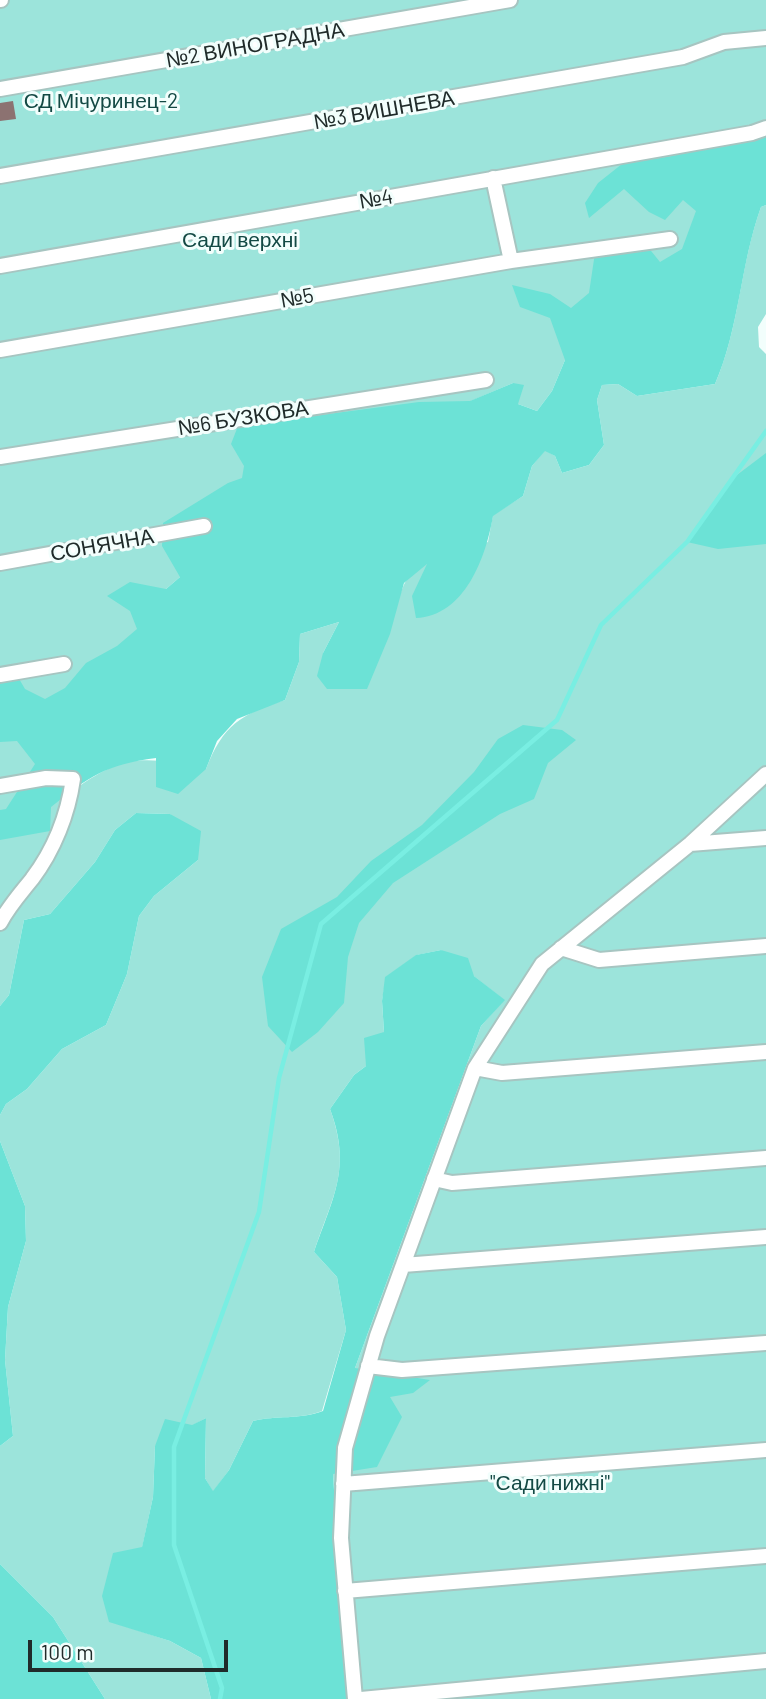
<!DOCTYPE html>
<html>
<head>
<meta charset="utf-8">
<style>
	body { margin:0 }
	#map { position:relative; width:766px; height:1699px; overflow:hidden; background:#f2fefc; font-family:Barlow,sans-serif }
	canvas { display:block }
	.scale { position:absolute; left:28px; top:1640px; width:200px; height:32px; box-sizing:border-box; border:4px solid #202b2a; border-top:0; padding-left:9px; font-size:21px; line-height:24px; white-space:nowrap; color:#202b2a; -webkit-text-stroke:5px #f2fefc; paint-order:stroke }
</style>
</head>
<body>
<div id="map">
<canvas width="766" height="1699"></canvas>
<div class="scale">100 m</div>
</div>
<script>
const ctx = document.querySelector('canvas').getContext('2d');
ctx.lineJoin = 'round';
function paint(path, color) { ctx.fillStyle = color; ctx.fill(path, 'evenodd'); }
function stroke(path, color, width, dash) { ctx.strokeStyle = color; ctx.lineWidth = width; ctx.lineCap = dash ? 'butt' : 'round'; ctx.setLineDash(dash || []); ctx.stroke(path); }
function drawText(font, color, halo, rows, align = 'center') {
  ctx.font = font + ' Barlow,sans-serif'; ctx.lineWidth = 6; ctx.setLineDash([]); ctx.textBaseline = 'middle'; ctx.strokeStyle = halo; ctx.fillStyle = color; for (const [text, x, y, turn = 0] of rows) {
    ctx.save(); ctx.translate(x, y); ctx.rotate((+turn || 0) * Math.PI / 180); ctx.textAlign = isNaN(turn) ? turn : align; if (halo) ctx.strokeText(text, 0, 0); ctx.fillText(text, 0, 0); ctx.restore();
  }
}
paint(new Path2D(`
	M0,0H766V176L565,360L552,391L537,411L518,404L513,383L242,499L180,577L166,589L67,795C122,754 140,755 206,769C223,725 241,714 285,700L299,662L300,634L339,622L323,653L379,658C386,643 400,589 406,581C425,557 460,552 488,542L493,515L523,496L532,466L545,450L555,456L562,473L589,465L604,445L597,400L602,385L618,384L637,396L715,384C740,327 740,264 761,207L766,205V314L758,327L759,347L766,354V1699H347L333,1474L355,1368L481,1026L504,1000L441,950L417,955L386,977L382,1001L384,1032L366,1066L354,1075L330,1109C352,1170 333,1195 314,1252L337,1277L346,1330L322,1411C299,1420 277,1415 253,1421L229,1470L213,1492L205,1478L206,1418L155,1446L153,1497L142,1548L109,1621L170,1641L201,1658L211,1699H105L53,1617L0,1564V1446L13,1436L5,1360L8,1307L26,1241L25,1206L0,1141V1115L6,1104L27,1089L62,1049L106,1025L127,974L139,916L154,896L198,860L170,814L136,813L115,830L95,862L50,914L24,920L9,995L0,1006Z`), '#9ce4db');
paint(new Path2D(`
	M766,134V205L761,207C740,265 740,327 715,384L637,396L618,384L602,385L597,400L604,445L589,465L562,473L555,456L545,451L532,466L523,496L493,516C486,557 465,616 416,618L412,596L427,564L404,583L390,634L367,689H327L317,676L323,653L339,622L300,634L299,662L285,700L237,719L217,741L206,769L178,794L156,787V758C105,765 90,776 51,807L50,831L0,840V810L6,809L35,764L17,741L0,742V681L18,677L25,689L45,699L65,688L86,663L117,646L137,629L130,611L107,596L130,582L166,589L180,577L162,546L163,523L228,483L242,478L244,466L231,444L238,426L419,402L470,401L513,383L524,385L518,404L537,411L552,391L565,360L550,318L520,307L512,285L550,294L571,308L589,293L596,246L620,245L639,236L660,262L682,249L696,211L683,200L665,220L649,212L624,189L589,218L585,203L598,183L622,164L672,156Z
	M766,453V544L718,549L687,542L733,478Z
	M523,725L562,730L576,740L548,763L534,799L500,814L393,883L359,923L348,957L344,1003L318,1032L292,1052L268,1026L262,977L281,929L337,897L371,861L422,825L474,772L498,739Z
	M136,813L170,814L201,831L198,860L154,896L139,916L127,974L106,1025L62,1049L27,1089L6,1104L0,1115V1006L9,995L24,920L50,914L95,862L115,830Z
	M441,950L468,958L474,976L505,1000L481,1026L355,1368L430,1380L413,1393L390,1397L402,1417L377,1467L333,1474L347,1699H211L201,1658L170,1641L109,1622L102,1596L113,1553L142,1547L153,1497L155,1446L165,1419L192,1425L206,1418L205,1478L213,1491L229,1470L253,1421C277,1415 299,1420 323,1411L346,1330L337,1277L314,1252C333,1197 352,1168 330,1109L354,1075L366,1066L364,1038L384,1032L382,1001L385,977L416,955Z
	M0,1141L25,1206L26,1241L8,1307L5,1360L13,1436L0,1446Z
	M0,1564L53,1617L105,1699H0Z`), '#6ce2d6');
stroke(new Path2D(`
	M220,1699L222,1688L174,1545V1447L259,1212L279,1078L321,924L557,720L601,625L687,542L766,431`), '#79eee2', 4.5);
paint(new Path2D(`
	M13,101L16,119L0,121V103Z`), '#8c7271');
const minor = new Path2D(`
	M0,0H1
	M0,89L510,0
	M0,176L683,57L724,42L766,38
	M511,261L670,239
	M0,266L752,133L766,128
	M0,350L511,261L493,178
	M0,457L486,380
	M0,563L204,526
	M0,675L64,664
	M0,786L46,778L73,779C68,814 54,850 32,879C20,894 9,906 0,923
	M690,844L766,838
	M561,948L599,960L766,946
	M475,1068L502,1073L766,1052
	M434,1179L452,1183L766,1158
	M403,1265L766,1237
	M368,1366L402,1370L766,1343
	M343,1484L766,1450
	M345,1591L766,1556
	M355,1699L341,1538L345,1448L377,1336L475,1068L542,964L690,844L766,774
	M361,1699L766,1661`);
stroke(minor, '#a7c5c1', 18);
stroke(minor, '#fff', 14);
drawText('21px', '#202b2a', '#f2fefc', [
	["№2 ВИНОГРАДНА",255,45,-10],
	["№3 ВИШНЕВА",384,110,-10],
	["№4",376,199,-10],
	["№5",297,298,-10],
	["№6 БУЗКОВА",243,418,-9],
	["СОНЯЧНА",102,545,-10]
]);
drawText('21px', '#134944', '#f2fefc', [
	["СД Мічуринец-2",101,101],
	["Сади верхні",240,240],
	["\"Сади нижні\"",550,1483]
]);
</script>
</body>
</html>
